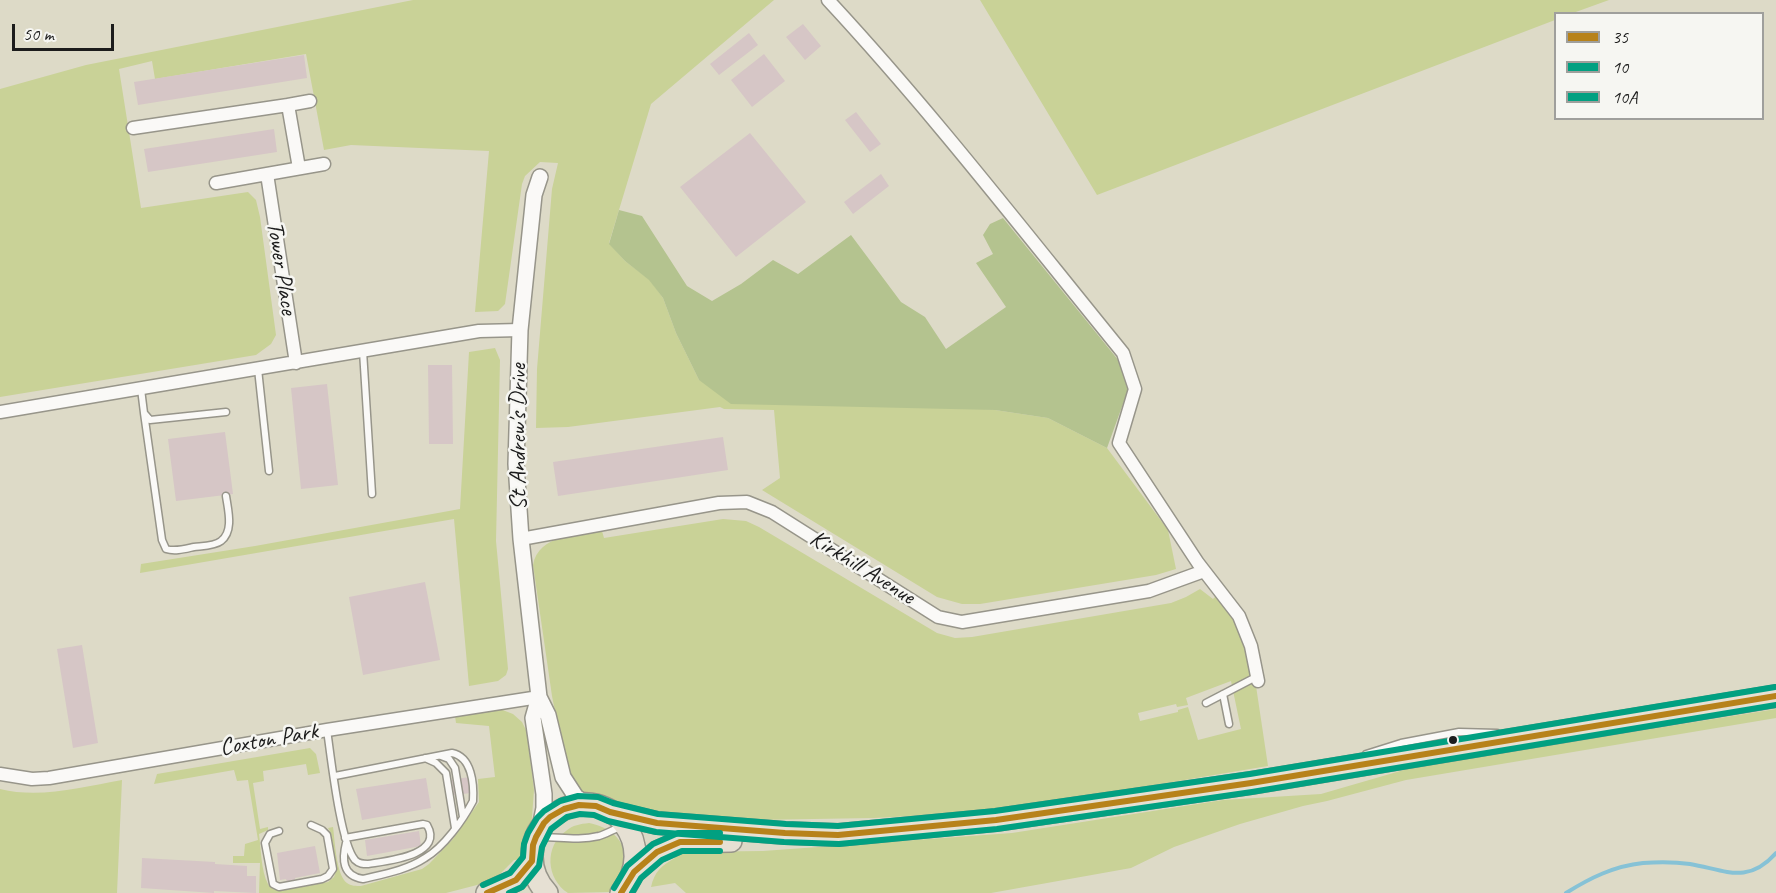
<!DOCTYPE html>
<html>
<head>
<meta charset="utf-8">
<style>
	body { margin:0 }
	#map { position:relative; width:1776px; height:893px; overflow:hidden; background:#dddac7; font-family:Caveat,sans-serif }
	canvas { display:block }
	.legend { position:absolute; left:1554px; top:12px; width:210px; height:108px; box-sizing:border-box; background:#f6f6f2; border:2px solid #9f9f9c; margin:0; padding:8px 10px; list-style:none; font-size:18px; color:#1c1c1c }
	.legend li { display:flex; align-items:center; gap:12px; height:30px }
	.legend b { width:30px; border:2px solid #9f9f9c }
	.scale { position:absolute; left:12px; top:24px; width:102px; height:27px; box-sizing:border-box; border:3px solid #1c1c1c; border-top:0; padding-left:8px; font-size:18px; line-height:21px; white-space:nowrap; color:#1c1c1c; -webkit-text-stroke:4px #f6f6f2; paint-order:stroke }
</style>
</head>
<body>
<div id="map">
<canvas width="1776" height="893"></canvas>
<ul class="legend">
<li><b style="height:8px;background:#b7821a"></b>35</li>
<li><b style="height:8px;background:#01a081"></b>10</li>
<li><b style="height:8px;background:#01a081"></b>10A</li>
</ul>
<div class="scale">50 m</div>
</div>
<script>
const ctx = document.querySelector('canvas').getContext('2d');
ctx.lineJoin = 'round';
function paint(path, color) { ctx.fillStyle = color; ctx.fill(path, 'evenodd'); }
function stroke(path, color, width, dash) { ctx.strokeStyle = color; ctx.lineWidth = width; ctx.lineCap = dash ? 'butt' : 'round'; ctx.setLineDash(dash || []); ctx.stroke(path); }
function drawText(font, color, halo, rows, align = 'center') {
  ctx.font = font + ' Caveat,sans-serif'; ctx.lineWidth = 5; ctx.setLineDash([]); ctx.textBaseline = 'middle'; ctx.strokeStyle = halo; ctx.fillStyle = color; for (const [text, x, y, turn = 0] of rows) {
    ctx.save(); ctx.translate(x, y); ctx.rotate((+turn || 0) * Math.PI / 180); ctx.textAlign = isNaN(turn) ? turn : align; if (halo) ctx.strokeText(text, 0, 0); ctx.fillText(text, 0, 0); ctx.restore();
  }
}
paint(new Path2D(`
	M413,0H774L651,104L609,243L625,261L650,280L663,298L676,333L699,380L995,410L1048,418L1107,448L1168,530L1176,569L1156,575L980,604H962L937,597L762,490L780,478L774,410L724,409L720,407L568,427L536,428L537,369L552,189L558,163L540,162L525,176L522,184L505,304L498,311L475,312L489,151L351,145L324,150L306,54L155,79L152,61L119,69L141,208L248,192L256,200L260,217L276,335L271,344L256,355L0,397V89L86,65Z
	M980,0H1609L1573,13L1556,14L1555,20L1097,195Z
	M495,348L500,360L496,541L508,669L506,675L498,681L469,686L454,519L140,573L141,564L255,546L460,509L469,352Z
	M723,519L746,521L759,527L937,633L955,638L972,637L1171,603L1186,597L1200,589L1213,599L1217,595L1234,619L1244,642L1256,686L1268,766L1071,799L950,814L874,818L753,820L665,815L604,801L585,795L579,789L573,782L565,763L552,696L533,565C539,534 577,535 602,531L604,538ZM1231,681L1241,729L1198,740L1188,707L1178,710V712L1140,721L1138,713L1176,704L1177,707L1188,705L1186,698Z
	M500,709L513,714L522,722L527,732L534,790L531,830L524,859L514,860L500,874L504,878L446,893H259L260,863H233V856H244L245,844L258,840L248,780L237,781L234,770L154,784L157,774L310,748L316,754L320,773L308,775L306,764L263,771L264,781L253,783L260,829L268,827V830L259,834C261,848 261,871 268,884C270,888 275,890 280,891L328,882L334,877L336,871L331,833L328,828L333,827C335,841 336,875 347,883C351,886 356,886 361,886L422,869L429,864L453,839L479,802L478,779L495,777L489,726L456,723L455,716Z
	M1776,709V718L1406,780L1327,801L1303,806L1240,824L1174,847L1131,868L991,893H686L675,883L651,887C654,872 662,865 675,858L674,853L679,852L763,851L1012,833L1223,800L1321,794L1414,767Z
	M122,780L117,893H0V789C40,799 82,787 122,780Z
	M589,823C627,830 638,866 610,892L568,893C546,879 544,846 566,831C573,825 580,824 589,823Z`), '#c9d297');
paint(new Path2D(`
	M619,210L642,216L687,286L712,301L741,284L773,260L798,274L851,235L901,302L925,317L946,349L1006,307L976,263L993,254L983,235L990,224L1003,218L1119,361L1128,390L1107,448L1048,418L995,410L731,404L699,380L676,333L663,298L649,280L625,261L609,244Z`), '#b4c38f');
stroke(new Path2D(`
	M1566,893C1590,878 1614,866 1643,863C1659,862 1675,862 1690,864C1725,870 1748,885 1776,853`), '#86c2d6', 4);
paint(new Path2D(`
	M803,24L821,46L805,60L786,37Z
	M749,33L758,45L719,75L710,64Z
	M764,54L785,81L752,107L731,80Z
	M304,55L307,78L138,105L134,82Z
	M856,112L881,144L870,152L845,120Z
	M274,129L277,152L148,172L144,149Z
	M750,133L806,202L736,257L680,187Z
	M881,174L889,186L853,214L844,202Z
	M428,365H452L453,444H429Z
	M327,384L338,485L301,489L291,388Z
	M225,432L233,494L176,501L168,439Z
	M723,437L728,470L558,496L553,462Z
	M425,582L440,660L363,675L349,597Z
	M82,645L98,743L73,748L57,649Z
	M469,777L471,793L447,796L445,781Z
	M426,778L431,808L362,820L356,789Z
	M419,831L421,846L367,856L365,840Z
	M315,846L320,873L295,878V883L287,884L286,879L280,880L277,853Z
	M142,858L215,862V864L247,866V876H256V893L214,891V893L141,888Z`), '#d6c6c6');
const service = new Path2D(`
	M363,351L372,494
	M258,369L269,471
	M141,389L144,413L150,420L226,412
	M144,413L162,540L166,549C175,552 185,549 194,547C202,546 215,546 221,541C234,531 228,510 226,496
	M1223,694L1229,724
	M1206,703L1256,677
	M327,730C331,757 340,842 355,860C359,864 363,864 368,864C385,861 445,856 427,825L423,824L345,838
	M1366,754L1401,743L1459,732L1497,733
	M441,756L449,759L455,768L463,817
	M425,758L436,763L446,773L455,828
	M335,776L452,753C472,757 474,784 473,801C463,820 444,847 425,858C407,870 384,874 363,879C342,876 342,859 346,843
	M279,831L270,834L265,843L273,884L279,887L322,879L328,876L333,869L327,835L322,830L311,825
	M541,837C561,837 578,841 599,836C606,834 614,829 621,827`);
const minor = new Path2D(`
	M828,0C932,112 1026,234 1123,353L1135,389L1119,443L1198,563L1239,616L1251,646L1258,681
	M288,105L310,101
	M133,128L288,105L299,168
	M216,183L267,174
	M296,363L267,174L324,164
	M0,412L479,331L520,330
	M521,539L719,503L747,502L772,512L938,617L962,622L1149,591L1204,571
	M0,774L32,779L49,778L327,730L539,697`);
const tertiary = new Path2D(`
	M540,177L534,195L520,330L516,464L521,539L539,697L548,715L563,777L576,797L588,805
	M539,697L533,718L544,794V808L540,827`);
const trunk = new Path2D(`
	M610,812L657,823L785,833L838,835L996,820L1251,783L1776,696
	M634,872L657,852L680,842L731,841
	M487,893L516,880L532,861
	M547,893C534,879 529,861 534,842C538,829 547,818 560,811C611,782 660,847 621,893`);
stroke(service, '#97958a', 9);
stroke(minor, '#97958a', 15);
stroke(tertiary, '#97958a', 18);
stroke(trunk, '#97958a', 24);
stroke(service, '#faf9f7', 6);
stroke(minor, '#faf9f7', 12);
stroke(tertiary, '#faf9f7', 15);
stroke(trunk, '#e6e0d3', 21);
stroke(new Path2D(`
	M487,893L516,880L532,861L533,845L536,837L544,823L550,817L564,809L579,805L596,806L610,812L657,823L785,833L838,835L996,820L1251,783L1776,696
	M621,893L634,872L657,852L680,842H720`), '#b7821a', 6);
stroke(new Path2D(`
	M509,893L522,887L539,866L542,847L551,829L567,817L580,814L594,815L608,821L656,832L784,842L839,844L997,829L1252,792L1776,705
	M632,893L641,878L662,860L682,851H720`), '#01a081', 6);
stroke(new Path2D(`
	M483,885L510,873L523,857L524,844L528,833L537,818L544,811L560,801L578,796L598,797L613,803L658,814L786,824L838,826L995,811L1250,774L1775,687
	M614,888L627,866L653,844L678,833H720`), '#01a081', 6);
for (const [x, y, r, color] of [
	[1453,740,5,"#1c1c1c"]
]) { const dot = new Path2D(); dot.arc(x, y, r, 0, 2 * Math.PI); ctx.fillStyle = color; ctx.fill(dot); stroke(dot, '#f6f6f2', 2); }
drawText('24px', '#1c1c1c', '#f6f6f2', [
	["Tower Place",281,268,81],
	["St Andrew's Drive",519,437,-90],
	["Kirkhill Avenue",862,568,32],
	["Coxton Park",269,740,-10]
]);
</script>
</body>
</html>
